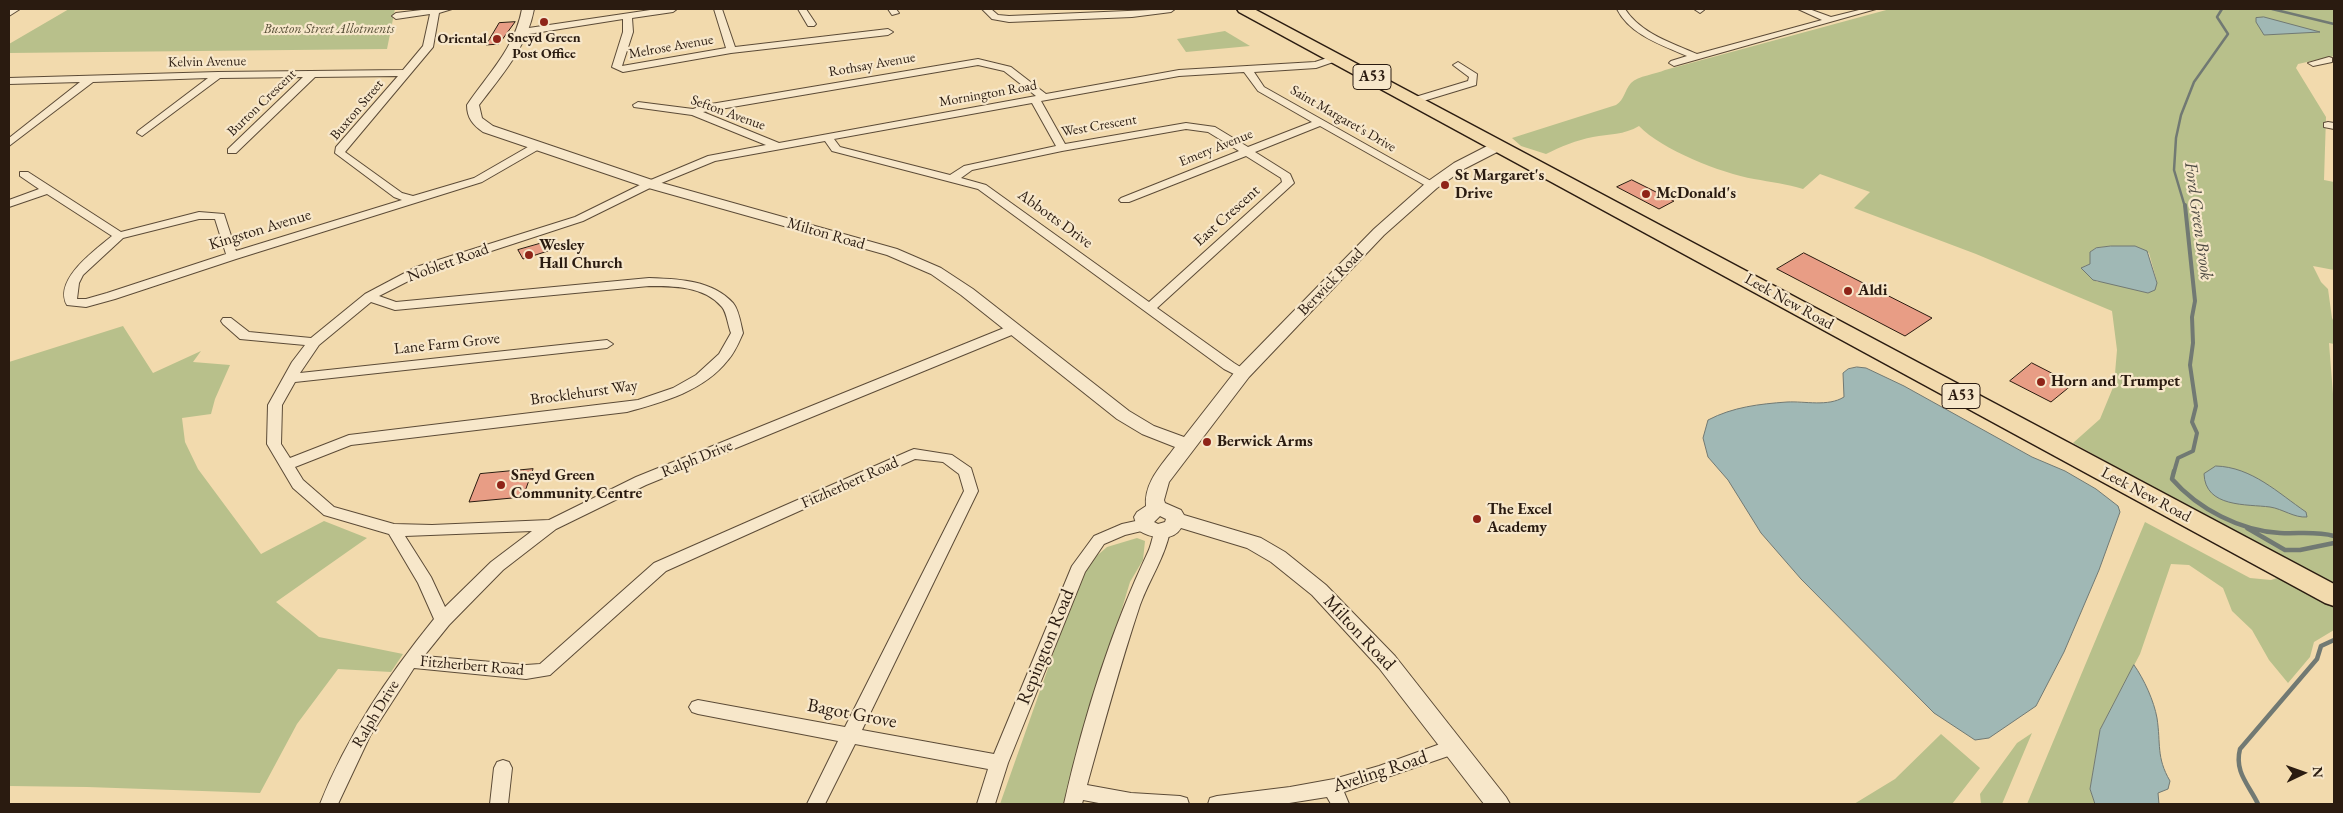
<!DOCTYPE html>
<html>
<head>
<meta charset="utf-8">
<style>
	body { margin:0 }
	#map { position:relative; width:2343px; height:813px; overflow:hidden; background:#f2daad; font-family:"EB Garamond",serif }
	canvas { display:block }
	.frame { position:absolute; inset:0; border:10px solid #2a1b10; pointer-events:none }
	.north { position:absolute; left:2278px; top:748px; width:50px; height:50px; -webkit-text-stroke:4px #f7e7ca; paint-order:stroke; rotate:87deg; font-size:14px; font-weight:700; line-height:20px; text-align:center; color:#2a1b10 }
	.north::after { content:''; display:block; margin:auto; width:18px; height:22px; background:#2a1b10; clip-path:polygon(50% 0,100% 100%,50% 72%,0 100%) }
</style>
</head>
<body>
<div id="map">
<canvas width="2343" height="813"></canvas>
<div class="frame"></div>
<div class="north">N</div>
</div>
<script>
const ctx = document.querySelector('canvas').getContext('2d');
ctx.lineJoin = 'round';
function paint(path, color) { ctx.fillStyle = color; ctx.fill(path, 'evenodd'); }
function stroke(path, color, width, dash) { ctx.strokeStyle = color; ctx.lineWidth = width; ctx.lineCap = dash ? 'butt' : 'round'; ctx.setLineDash(dash || []); ctx.stroke(path); }
function drawText(font, color, halo, rows, align = 'center') {
  ctx.font = font + ' "EB Garamond",serif'; ctx.lineWidth = 4.5; ctx.setLineDash([]); ctx.textBaseline = 'middle'; ctx.strokeStyle = halo; ctx.fillStyle = color; for (const [text, x, y, turn = 0] of rows) {
    ctx.save(); ctx.translate(x, y); ctx.rotate((+turn || 0) * Math.PI / 180); ctx.textAlign = isNaN(turn) ? turn : align; if (halo) ctx.strokeText(text, 0, 0); ctx.fillText(text, 0, 0); ctx.restore();
  }
}
paint(new Path2D(`
	M69,9H395L387,49L9,53V44Z
	M1890,9H2334V56L2298,64L2296,68L2326,117L2324,180L2334,182V270L2313,266L2321,282L2328,289L2332,318L2334,322V344L2329,343L2334,407V588L2073,443L2100,419L2114,385L2117,350L2112,311L1976,254L1854,208L1870,192L1820,174L1803,189C1787,184 1771,182 1754,179C1721,173 1662,150 1639,126C1624,135 1609,134 1593,137C1577,140 1560,147 1546,154L1521,146L1512,138L1616,105C1625,99 1624,91 1631,83C1638,76 1656,74 1665,70ZM2111,246H2135L2149,253L2157,282L2148,293L2104,281L2097,282L2085,266L2091,264L2090,252L2096,248Z
	M1225,31L1250,46L1186,52L1177,39Z
	M123,326L153,373L201,351L193,362L230,365L215,399L211,414L182,418L185,442L198,469L261,554L324,521L367,538L276,602L319,637L403,654L391,672L338,669L297,724L260,793L87,787L9,786V362Z
	M2145,522L2250,578L2271,580L2280,577L2334,606V630L2314,642L2310,657L2288,683L2269,660L2252,630L2232,611L2223,588L2189,565L2171,564L2140,654L2100,730L2090,789L2095,804H2027Z
	M1137,538L1145,541L1143,560L1130,582L1063,804H1000L1075,592L1092,560L1107,547Z
	M2032,733L2002,804H1981L1980,794L2017,743Z
	M1941,734L1980,768L1952,804H1854L1895,779Z`), '#b8c08b');
const water = new Path2D(`
	M2264,17L2320,32L2264,35L2256,22V18Z
	M2111,246H2135L2147,251L2157,283L2155,290L2148,293L2093,280L2081,268L2090,264V252L2096,248Z
	M1857,367L1866,368L1904,386L2032,457L2065,471L2096,489L2118,506L2120,512L2099,570L2064,652L2036,706L1989,738L1975,740L1934,713L1801,579L1761,533L1728,480L1708,457L1703,438L1708,420C1733,407 1759,404 1787,402C1805,401 1828,407 1844,397L1843,373L1848,369Z
	M2216,466C2252,467 2278,493 2306,512L2307,517C2294,518 2283,509 2270,507C2247,504 2205,508 2204,474Z
	M2134,665C2144,679 2154,701 2157,718C2161,744 2156,757 2170,781L2168,789L2158,793L2159,804H2095L2090,789L2100,730Z`);
paint(water, '#a0b8b5');
stroke(water, '#717973', 1);
stroke(new Path2D(`
	M2272,9L2334,24
	M2185,207L2174,170L2176,138L2181,115L2194,82L2228,34L2217,17L2222,9`), '#717973', 2.5);
stroke(new Path2D(`
	M2174,472L2178,458L2193,451L2197,433L2192,422L2196,406L2190,365L2193,343L2192,317L2195,301L2185,205`), '#717973', 4);
stroke(new Path2D(`
	M2174,471L2172,479C2198,509 2241,531 2280,533C2299,534 2316,531 2334,536
	M2247,528L2285,550H2300L2334,543
	M2258,804C2249,785 2234,772 2240,749L2317,659L2321,646L2334,640`), '#717973', 4.5);
const building = new Path2D(`
	M515,22L499,44L486,45L499,23Z
	M1632,180L1674,201L1659,209L1617,187Z
	M546,242L551,250L523,259L518,250Z
	M1804,253L1932,318L1905,336L1777,269Z
	M2032,363L2073,384L2051,402L2010,381Z
	M533,469L523,497L469,502L480,474Z`);
paint(building, '#e89d85');
stroke(building, '#2a1b10', 1);
const minor = new Path2D(`
	M9,9H20L9,16Z
	M430,9H452L439,13L433,47L345,152L402,193L413,196L474,178L533,144H541V148L482,182L236,259L115,299L86,307L67,305C53,280 95,250 112,236L47,194L9,207V200L39,189L20,176V172H28L121,232L199,212L224,214L236,251L402,200L394,197L335,153L336,147L398,76L315,77L236,153H228V149L303,77L220,78L142,136L137,133L138,131L208,78L93,82L9,146V138L80,82L9,84V78L218,72L403,70L423,46L430,14L396,19L392,16L396,13ZM199,219H215L226,254L107,293L86,299H77L79,283L83,275L123,238Z
	M657,9H677L673,12L632,18L633,32L622,66L726,48L714,9H722L735,47L888,29L893,32L888,35L731,53L623,72L612,67L623,32V19L522,35L517,32L522,29Z
	M798,9H806L816,24L814,26H808Z
	M888,9H896L899,13L892,15Z
	M982,9H991L998,15L1009,16L1175,9L1171,12L1132,17L1009,22L992,19Z
	M1617,9H1625C1640,33 1672,43 1697,54L1822,20L1798,9H1809L1831,17L1863,9H1876L1674,66L1669,63L1671,61L1687,56C1662,45 1630,35 1617,9Z
	M1694,9H1704V10L1700,13Z
	M1336,55L1339,56V60L1316,68L1254,72L1264,87L1438,185L1432,188L1428,187L1320,126L1255,152L1290,174L1294,183L1157,308L1234,363L1250,373L1248,376H1238L1224,369L978,189L832,151L825,141L715,161L654,186L583,221L424,273L379,296L396,302L649,278C678,279 712,280 733,303C739,310 741,325 743,333C739,342 735,352 728,360C704,391 663,402 627,412L351,445L295,467L303,480L334,507L394,524L432,525L549,520L636,477L1009,326H1019L1020,329L1019,332L646,485L556,529L503,570L449,625L424,656L526,665L540,664L654,563L909,451L914,449L952,455L971,468L978,491L862,730L994,754L1072,566L1094,536L1122,524L1145,519L1150,521L1153,525L1150,529L1125,535L1104,544L1085,572L1008,763L995,804H977L988,769L855,744L825,804H807L838,741L698,714L692,712L689,707L692,702L698,700L845,727L964,491L959,474L943,462L915,459L666,571L550,675L526,679L414,668L370,736L338,804H320C347,736 388,676 434,619L418,583L389,534L324,515L293,488L267,444L268,405L292,362L305,345L240,339L223,324L221,321L223,318H231L249,332L311,338L365,294L416,267L575,217L646,182L708,156L766,145L692,115L634,107L633,105L638,102L693,109L705,105L978,59L1011,67L1046,94L1179,70L1315,62ZM978,65L1004,71L1036,96L779,143L703,112ZM1244,72L1258,91L1312,122L1248,147L1215,127L1186,123L1065,144L1041,101L1179,76ZM1032,103L1056,146L964,166L950,175L840,147L834,139ZM1186,129L1208,132L1239,151L1121,198L1119,200L1121,202H1129L1246,156L1281,178L1282,182L1149,302L986,185L961,178L972,170L1062,151ZM649,286C674,286 704,286 722,307C727,313 728,326 731,333L719,354L696,375L673,388L638,400L349,435L290,458L281,444L282,405L295,382L607,348L613,344L607,340L300,373L319,345L371,302L395,310ZM532,531L491,562L445,607L431,577L405,536Z
	M2329,57L2332,58V62L2313,66L2308,63Z
	M1458,62L1477,74L1476,85L1420,102H1412V98L1468,81L1469,77L1453,65Z
	M2328,122L2334,123V129L2324,127V123Z
	M1162,525L1167,527L1170,531C1165,557 1149,580 1140,605C1120,665 1104,724 1087,785L1131,793L1180,796L1187,798L1189,804H1104L1083,800L1082,804H1064C1083,720 1111,630 1148,552C1152,544 1152,535 1157,527Z
	M1454,739L1460,742L1463,747L1460,752L1344,792L1349,804H1331L1327,797L1283,804H1208L1210,798L1217,796L1290,787L1334,779L1379,766Z
	M503,760L509,762L512,768L508,804H490L494,768L497,762Z`);
const tertiary = new Path2D(`
	M522,9H534C527,47 502,75 479,105L482,118L493,126L655,181L897,249L941,268L973,289L1129,411L1154,426L1184,437L1237,369L1374,229L1427,182L1454,163L1493,143H1503L1505,146L1503,149L1464,169L1437,188L1384,235L1249,377L1169,482L1164,500L1165,503L1181,510L1184,515L1261,538L1285,552L1326,585L1395,656L1506,797L1510,804H1484L1379,668L1312,595L1271,562L1247,548L1181,528C1172,543 1150,538 1138,530L1134,517L1137,512L1146,506C1144,482 1162,465 1175,447L1142,434L1117,419L961,295L931,274L887,255L645,187L483,132C473,125 467,118 467,105C488,74 515,48 522,9ZM1160,516L1166,519L1165,522L1158,524L1154,522Z`);
const trunk = new Path2D(`
	M1237,9H1254L2334,584V606L2325,603L1239,12Z`);
stroke(minor, '#5c4b37', 2);
stroke(tertiary, '#5c4b37', 2);
stroke(trunk, '#2a1b10', 3);
paint(minor, '#f7e7ca');
paint(tertiary, '#f7e7ca');
paint(trunk, '#f2daad');
for (const [x, y, r, color] of [
	[544,22,5,"#8f2418"],
	[497,39,5,"#8f2418"],
	[1445,185,5,"#8f2418"],
	[1646,194,5,"#8f2418"],
	[529,255,5,"#8f2418"],
	[1848,291,5,"#8f2418"],
	[2041,382,5,"#8f2418"],
	[1207,442,5,"#8f2418"],
	[501,485,5,"#8f2418"],
	[1477,519,5,"#8f2418"]
]) { const dot = new Path2D(); dot.arc(x, y, r, 0, 2 * Math.PI); ctx.fillStyle = color; ctx.fill(dot); stroke(dot, '#f7e7ca', 2); }
drawText('italic 14px', '#554d35', '#f7e7ca', [
	["Buxton Street Allotments",329,29]
]);
drawText('bold 14px', '#2a1b10', '#f7e7ca', [
	["Sneyd Green",544,38],
	["Post Office",544,54],
	["Oriental",487,39,"right"]
]);
drawText('14px', '#2a1b10', '#f7e7ca', [
	["Melrose Avenue",671,47,-10],
	["Kelvin Avenue",207,62,-1],
	["Rothsay Avenue",872,65,-10],
	["Mornington Road",988,94,-10],
	["Burton Crescent",262,103,-44],
	["Buxton Street",357,110,-50],
	["Sefton Avenue",728,113,20],
	["Saint Margaret's Drive",1343,119,30],
	["West Crescent",1099,126,-10],
	["Emery Avenue",1216,148,-22]
]);
for (const [x, y, w] of [
	[1372,77,38],
	[1961,396,38]
]) { const box = new Path2D(); box.roundRect(x - w / 2, y - 12.5, w, 25, 4); ctx.fillStyle = '#f7e7ca'; ctx.fill(box); stroke(box, '#2a1b10', 1); }
drawText('bold 15px', '#2a1b10', null, [
	["A53",1372,77],
	["A53",1961,396]
]);
drawText('bold 16px', '#2a1b10', '#f7e7ca', [
	["St Margaret's",1455,176],
	["Drive",1455,194],
	["McDonald's",1656,194],
	["Wesley",539,246],
	["Hall Church",539,264],
	["Aldi",1858,291],
	["Horn and Trumpet",2051,382],
	["Berwick Arms",1217,442],
	["Sneyd Green",511,476],
	["Community Centre",511,494],
	["The Excel",1487,510],
	["Academy",1487,528]
], 'left');
drawText('16px', '#2a1b10', '#f7e7ca', [
	["East Crescent",1227,216,-42],
	["Abbotts Drive",1055,219,36],
	["Kingston Avenue",260,230,-17],
	["Milton Road",826,234,16],
	["Noblett Road",448,263,-20],
	["Berwick Road",1331,282,-46],
	["Leek New Road",1789,302,29],
	["Lane Farm Grove",447,344,-6],
	["Brocklehurst Way",584,393,-8],
	["Ralph Drive",697,459,-22],
	["Fitzherbert Road",850,483,-24],
	["Leek New Road",2146,495,28],
	["Fitzherbert Road",472,666,5],
	["Ralph Drive",376,714,-59]
]);
drawText('italic 18px', '#4d4a42', '#f7e7ca', [
	["Ford Green Brook",2198,221,82]
]);
drawText('19px', '#2a1b10', '#f7e7ca', [
	["Milton Road",1359,633,47],
	["Repington Road",1046,647,-68],
	["Bagot Grove",852,714,11],
	["Aveling Road",1380,772,-18]
]);
</script>
</body>
</html>
